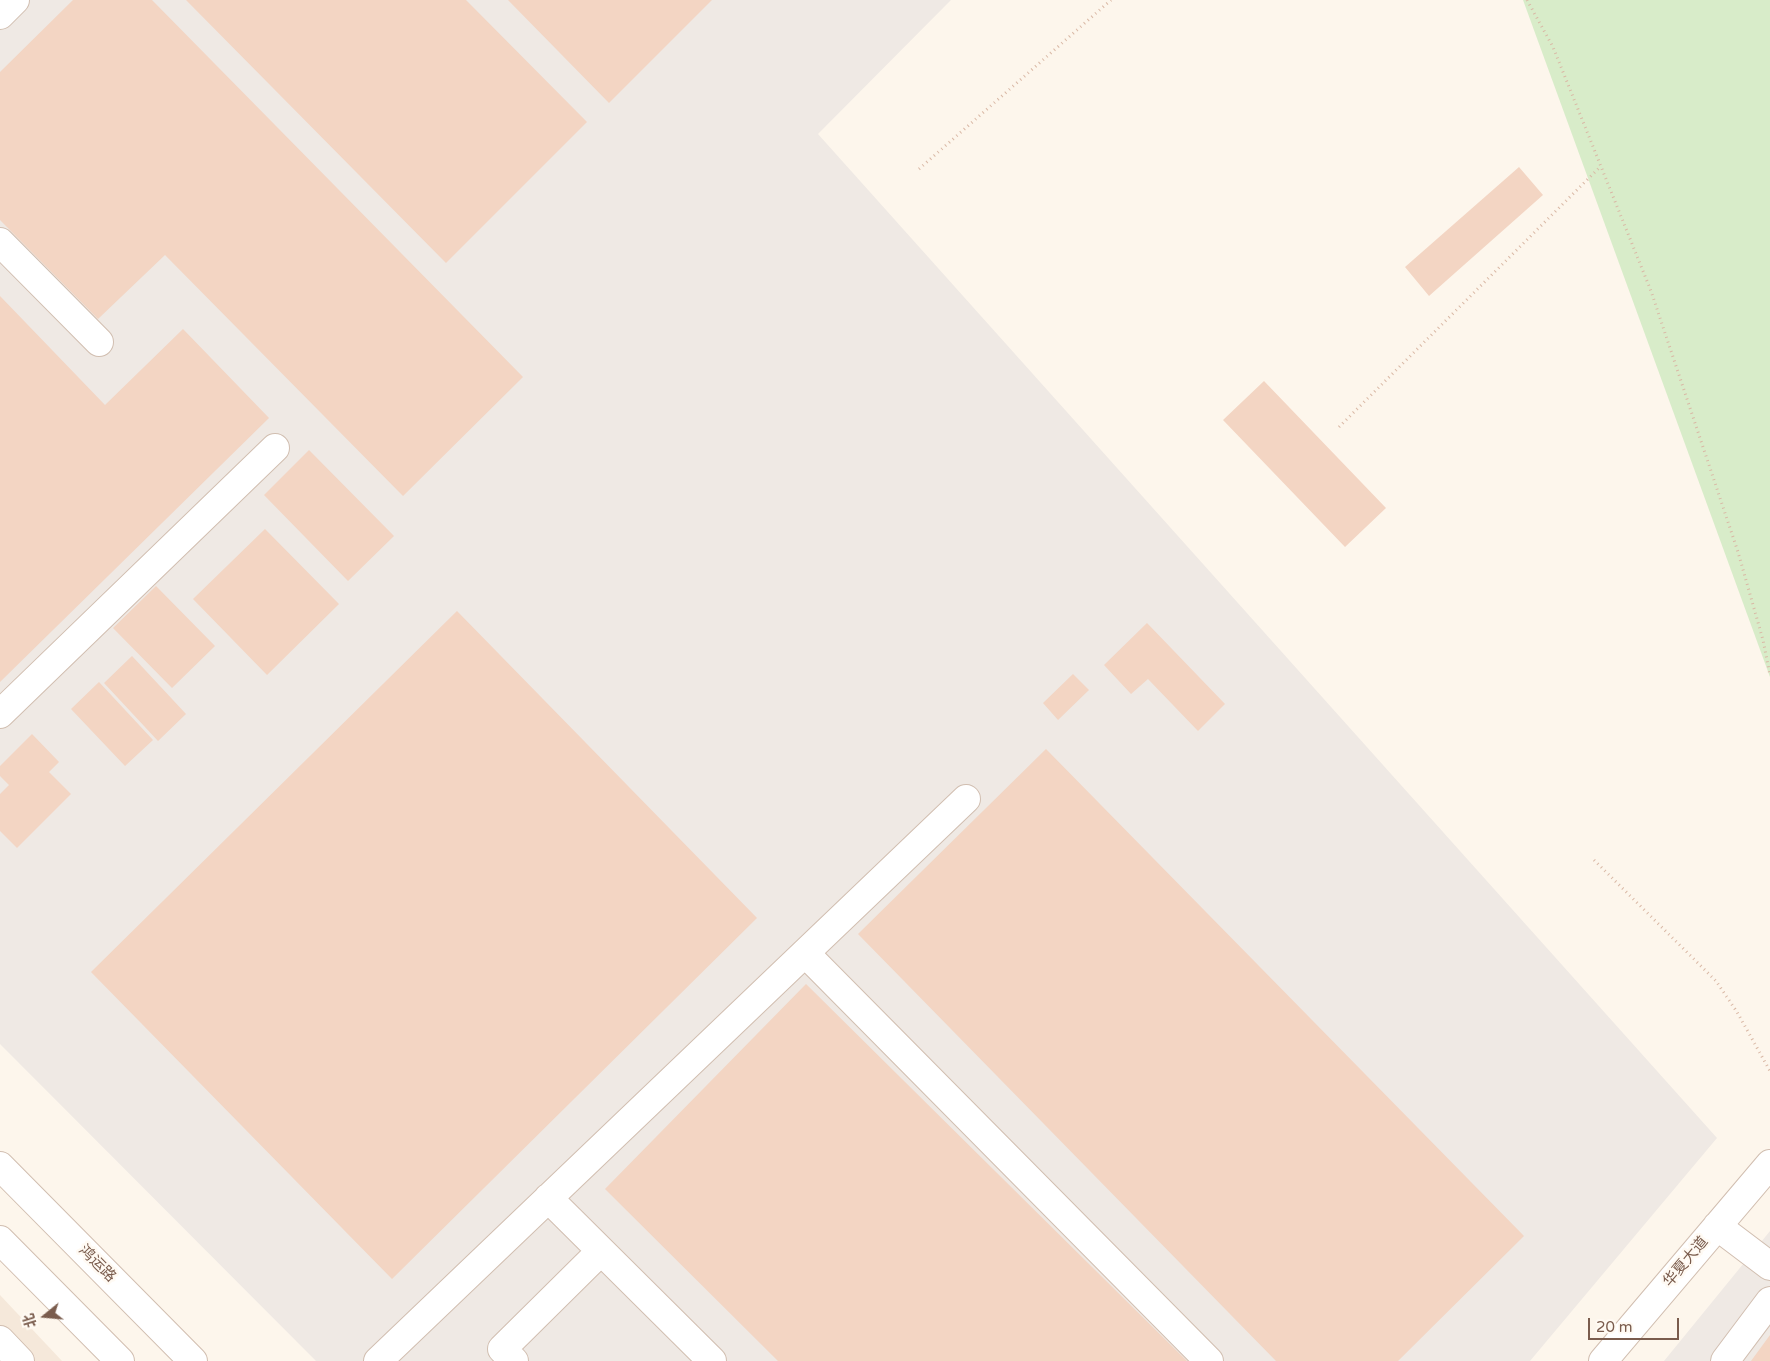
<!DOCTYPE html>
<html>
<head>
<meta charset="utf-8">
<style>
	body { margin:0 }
	#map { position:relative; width:1770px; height:1361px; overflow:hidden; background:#fdf6ec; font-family:"Varela Round","Noto Sans SC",sans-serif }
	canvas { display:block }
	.north { position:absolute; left:20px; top:1291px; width:50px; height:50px; -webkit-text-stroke:4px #fffaf3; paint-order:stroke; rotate:253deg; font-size:14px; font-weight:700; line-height:20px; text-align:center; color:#7a5c4d }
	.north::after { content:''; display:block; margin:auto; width:18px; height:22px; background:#7a5c4d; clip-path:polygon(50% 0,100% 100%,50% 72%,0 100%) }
	.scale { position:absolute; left:1588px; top:1318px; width:91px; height:22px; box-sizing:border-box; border:2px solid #7a5c4d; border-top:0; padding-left:6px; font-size:15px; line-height:18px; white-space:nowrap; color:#7a5c4d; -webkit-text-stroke:4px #fffaf3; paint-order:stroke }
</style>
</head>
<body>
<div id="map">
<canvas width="1770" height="1361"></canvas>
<div class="north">北</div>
<div class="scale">20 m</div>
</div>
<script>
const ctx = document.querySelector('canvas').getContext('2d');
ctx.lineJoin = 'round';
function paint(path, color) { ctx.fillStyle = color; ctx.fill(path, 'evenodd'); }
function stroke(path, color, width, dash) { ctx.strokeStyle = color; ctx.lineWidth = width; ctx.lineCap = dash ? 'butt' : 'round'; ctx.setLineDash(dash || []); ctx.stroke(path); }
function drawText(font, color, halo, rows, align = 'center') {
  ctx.font = font + ' "Varela Round","Noto Sans SC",sans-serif'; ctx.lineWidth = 5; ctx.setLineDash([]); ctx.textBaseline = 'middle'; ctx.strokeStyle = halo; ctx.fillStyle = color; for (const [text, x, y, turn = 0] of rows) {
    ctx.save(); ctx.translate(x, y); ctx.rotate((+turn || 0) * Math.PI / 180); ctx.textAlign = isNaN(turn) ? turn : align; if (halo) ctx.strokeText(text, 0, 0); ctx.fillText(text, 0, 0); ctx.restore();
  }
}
paint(new Path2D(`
	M0,1295L62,1361H0Z`), '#f5e8da');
paint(new Path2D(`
	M0,0H951L818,134L1717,1138L1530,1361H316L0,1044Z
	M1770,1231V1361H1664Z`), '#efe9e4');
paint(new Path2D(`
	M1523,0H1770V677Z`), '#d8ecc9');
paint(new Path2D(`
	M73,0H152L523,377L403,496L165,255L98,319L0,220V72Z
	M186,0H466L587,122L446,263Z
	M508,0H712L609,103Z
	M1519,167L1543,195L1429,296L1405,267Z
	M0,296L105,405L183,329L269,418L0,682Z
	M1264,381L1386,508L1345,547L1223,420Z
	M309,450L394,536L348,581L264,495Z
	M265,529L339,604L267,675L193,599Z
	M156,586L215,646L172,688L113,628Z
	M457,611L757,918L392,1279L91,972Z
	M1147,623L1225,704L1198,731L1148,679L1131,694L1104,665Z
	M132,656L186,714L158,741L104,683Z
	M1073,674L1089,690L1058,720L1043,703Z
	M99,682L153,740L125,766L71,709Z
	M32,734L59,762L49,772L71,794L17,848L0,831V794L9,785L0,776V766Z
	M1046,749L1524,1236L1398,1361H1276L858,934Z
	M806,984L1187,1361H778L605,1189Z
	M1770,1335V1361H1751Z`), '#f3d5c3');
const minor = new Path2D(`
	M0,15L15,0
	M0,242L99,342
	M0,714L275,448
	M805,953L1209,1361
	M0,1166L193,1361
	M548,1198L712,1361
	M1717,1226L1770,1266
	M0,1240L120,1361
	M0,1340L20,1361
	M378,1361L966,799
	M514,1361L502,1349L601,1251
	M1603,1361L1770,1164
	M1725,1361L1770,1301`);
stroke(minor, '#d1beb0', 30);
stroke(new Path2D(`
	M1527,0L1553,47L1651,291L1738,552L1763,640L1770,675
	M919,169L1111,0
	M1339,427L1600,167
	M1594,860L1716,981L1737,1012L1770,1071`), '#d9b8a5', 3, [1, 4]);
stroke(minor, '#fff', 28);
drawText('15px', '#7a5c4d', '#fffaf3', [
	["华夏大道",1686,1262,-50],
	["鸿运路",97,1264,45]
]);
</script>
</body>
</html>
